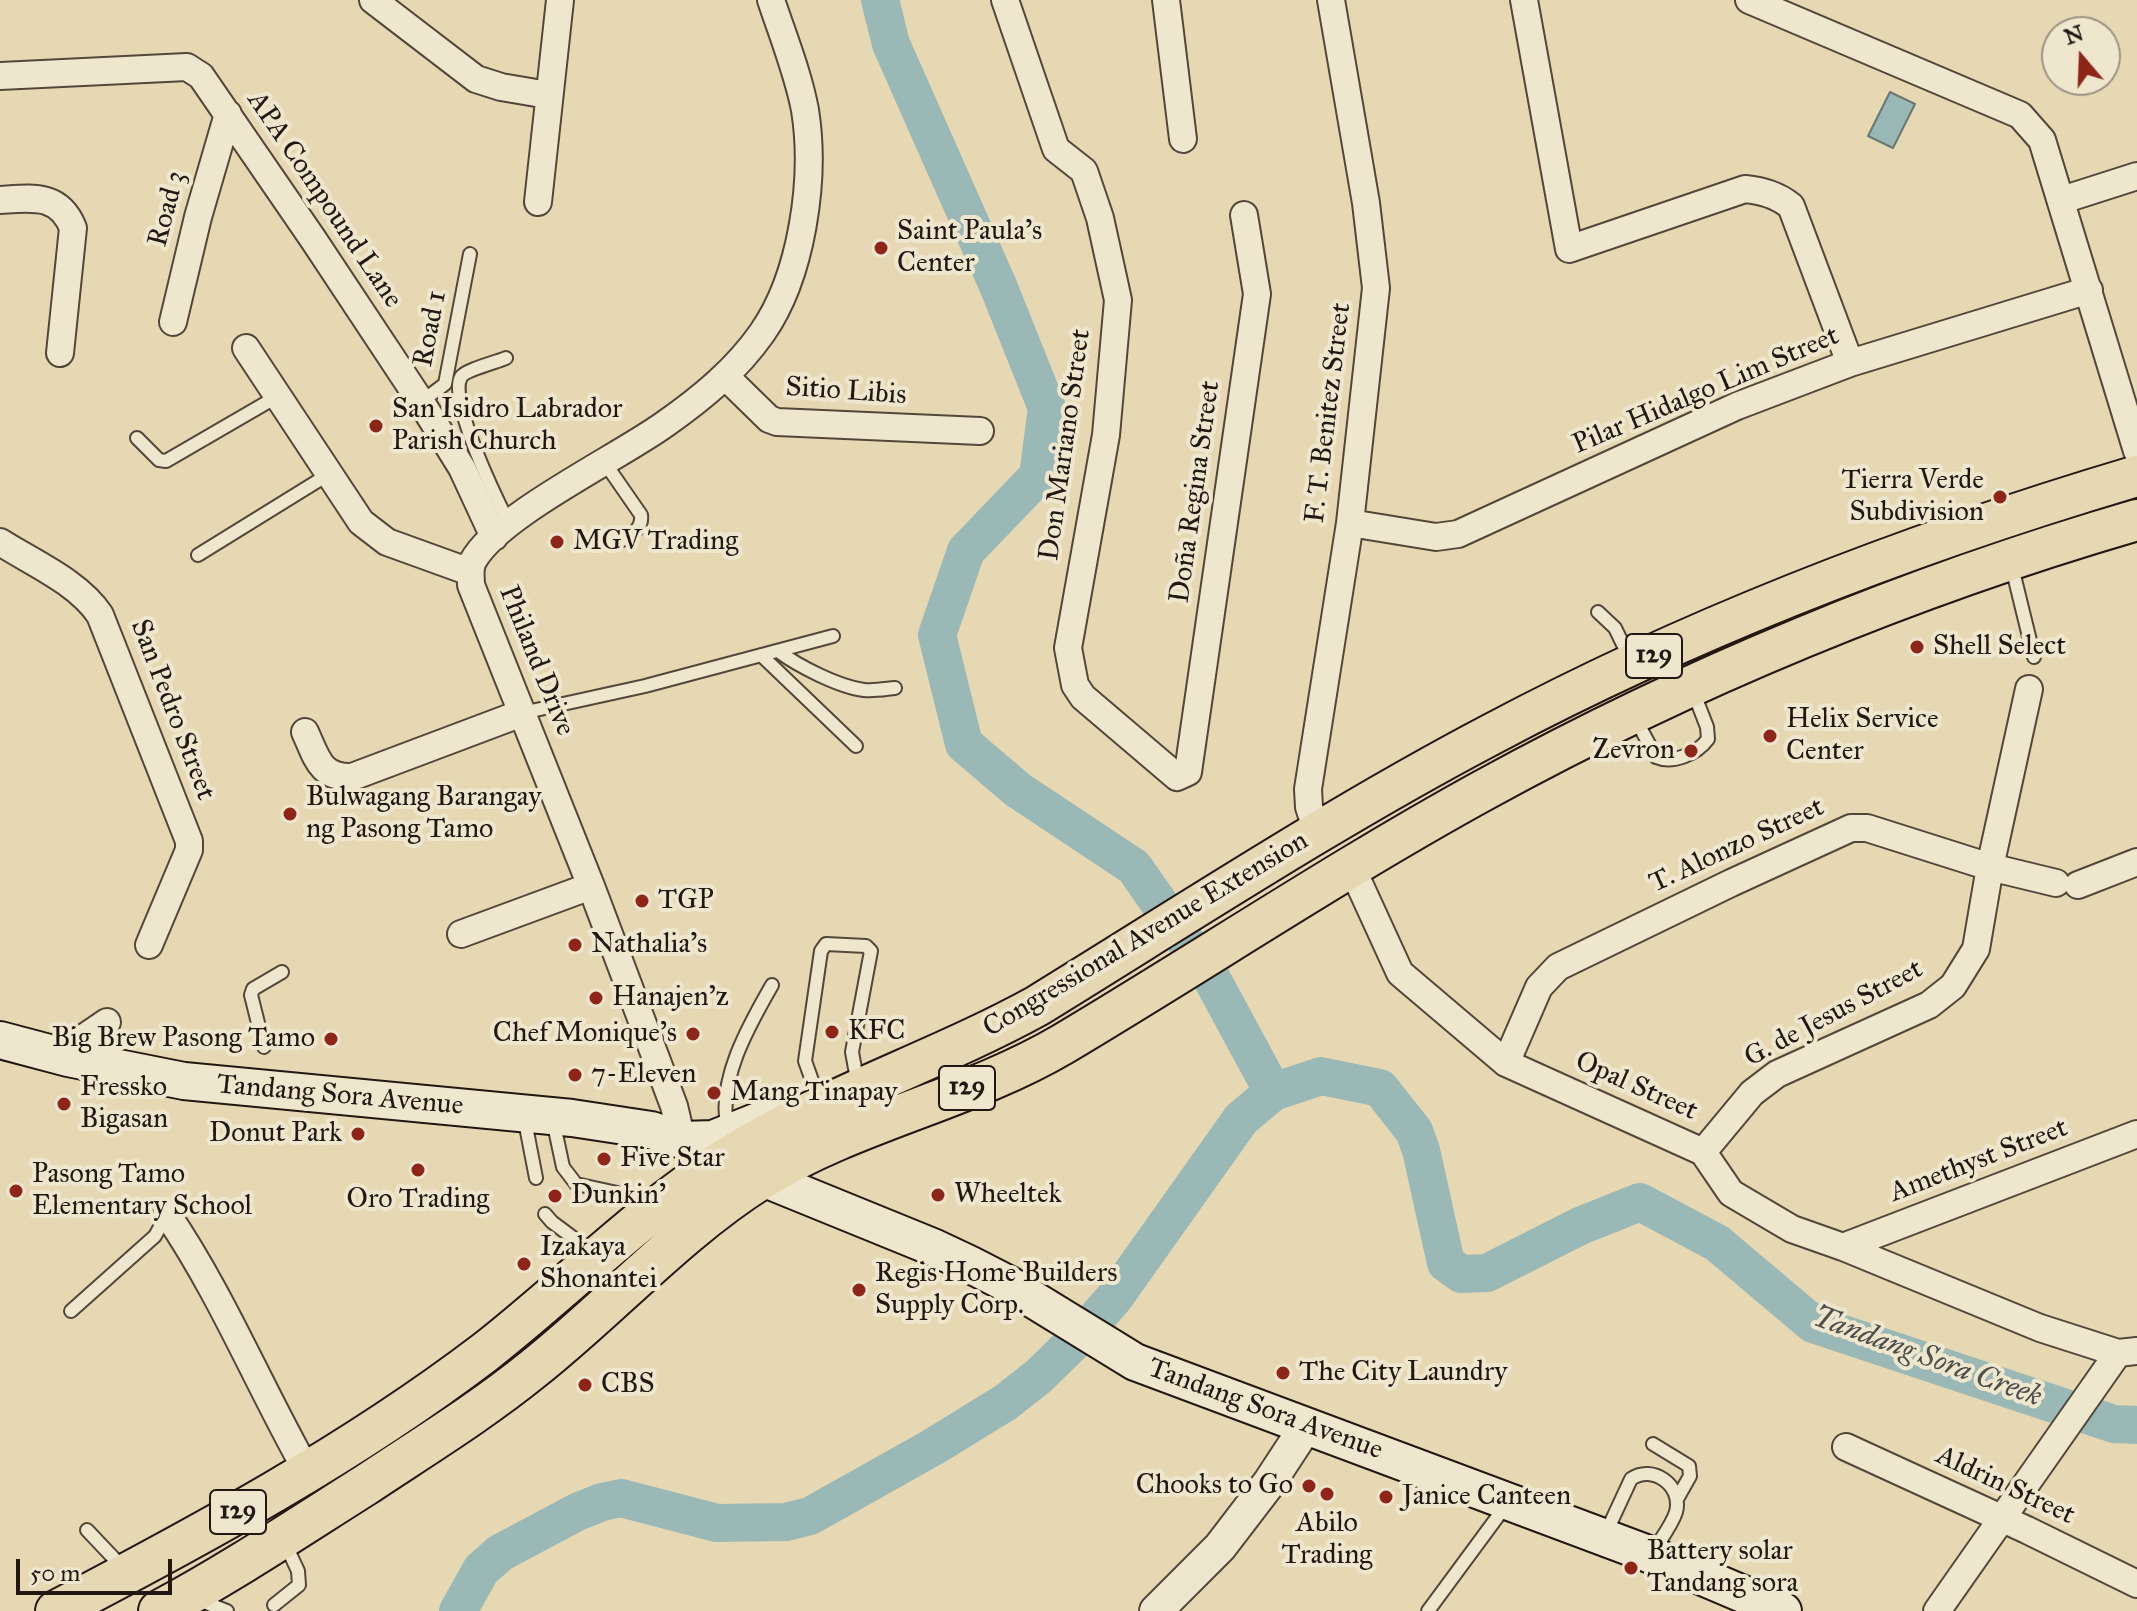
<!DOCTYPE html>
<html>
<head>
<meta charset="utf-8">
<style>
	body { margin:0 }
	#map { position:relative; width:2137px; height:1611px; overflow:hidden; background:#e7d8b4; font-family:"IM FELL Great Primer",serif }
	canvas { display:block }
	.north { position:absolute; left:2041px; top:16px; width:80px; height:80px; box-sizing:border-box; background:#efe6ce; border:2px solid #9d9382; border-radius:50%; rotate:341deg; font-size:22px; font-weight:700; line-height:32px; text-align:center; color:#221711 }
	.north::after { content:''; display:block; margin:auto; width:28px; height:36px; background:#8f2418; clip-path:polygon(50% 0,100% 100%,50% 72%,0 100%) }
	.scale { position:absolute; left:16px; top:1559px; width:156px; height:36px; box-sizing:border-box; border:4px solid #221711; border-top:0; padding-left:10px; font-size:24px; line-height:28px; white-space:nowrap; color:#221711; -webkit-text-stroke:6px #efe6ce; paint-order:stroke }
</style>
</head>
<body>
<div id="map">
<canvas width="2137" height="1611"></canvas>
<div class="north">N</div>
<div class="scale">50 m</div>
</div>
<script>
const ctx = document.querySelector('canvas').getContext('2d');
ctx.lineJoin = 'round';
function paint(path, color) { ctx.fillStyle = color; ctx.fill(path, 'evenodd'); }
function stroke(path, color, width, dash) { ctx.strokeStyle = color; ctx.lineWidth = width; ctx.lineCap = dash ? 'butt' : 'round'; ctx.setLineDash(dash || []); ctx.stroke(path); }
function drawText(font, color, halo, rows, align = 'center') {
  ctx.font = font + ' "IM FELL Great Primer",serif'; ctx.lineWidth = 8; ctx.setLineDash([]); ctx.textBaseline = 'middle'; ctx.strokeStyle = halo; ctx.fillStyle = color; for (const [text, x, y, turn = 0] of rows) {
    ctx.save(); ctx.translate(x, y); ctx.rotate((+turn || 0) * Math.PI / 180); ctx.textAlign = isNaN(turn) ? turn : align; if (halo) ctx.strokeText(text, 0, 0); ctx.fillText(text, 0, 0); ctx.restore();
  }
}
const water = new Path2D(`
	M1890,92L1915,104L1893,148L1868,136Z`);
paint(water, '#9ab8b6');
stroke(water, '#6a7874', 2);
stroke(new Path2D(`
	M880,0L891,44L999,288L1047,408L1038,476L966,551L937,635L964,744L1018,790L1134,867L1212,979L1273,1092
	M458,1611L481,1570L500,1553L577,1512L602,1502L621,1498L717,1523L786,1522L810,1516L933,1447L1006,1402L1039,1376L1087,1329L1114,1298L1241,1119L1273,1092L1321,1076L1380,1088L1414,1131L1421,1150L1446,1263L1461,1274L1487,1273L1580,1226L1640,1202L1717,1243L1813,1324L2114,1424L2137,1425`), '#9ab8b6', 38);
const service = new Path2D(`
	M506,358C497,362 465,370 461,377C448,400 497,500 509,524
	M421,402L445,384L470,254
	M137,438L159,460L166,461L278,396
	M605,463L641,515C643,529 631,535 620,541
	M198,555L329,474
	M2011,563L2034,657
	M1598,612L1615,628L1630,659
	M778,651C798,666 839,687 864,690C874,691 885,689 895,688
	M761,655L856,746
	M522,713L645,686L833,636
	M1635,718L1656,757C1673,764 1697,754 1708,739L1707,727L1693,691
	M264,1047L251,995L253,989L282,972
	M819,1100L805,1061L821,951L826,944L866,946L871,951L852,1052L858,1085
	M524,1116L536,1178
	M553,1120L563,1167L576,1184L654,1201
	M728,1130C716,1082 749,1025 772,985
	M545,1214L552,1222L592,1252
	M71,1311L155,1236L167,1214
	M1653,1444L1689,1466L1690,1476L1677,1499
	M87,1530L123,1568
	M1605,1535L1631,1479C1652,1464 1683,1485 1676,1512C1672,1525 1660,1540 1653,1552
	M199,1600L227,1611
	M274,1605L299,1585L298,1571L285,1543
	M1428,1611L1507,1504`);
const minor = new Path2D(`
	M373,0L476,79L501,87L548,95
	M1005,0L1056,149L1084,171L1100,218L1118,300L1106,435L1068,648L1075,685L1083,697L1177,777L1188,772L1257,294L1244,215
	M1166,0L1183,139
	M1524,0L1569,249L1745,189C1763,191 1777,195 1791,206L1850,363
	M1749,0L2020,115L2042,140L2137,451
	M0,76L187,67L201,76L313,239L421,402L462,468L494,537
	M0,200C32,198 59,193 73,228L60,353
	M2062,200L2137,176
	M538,202L560,0
	M173,322L198,217L228,114
	M246,348L361,522L387,542L470,572
	M725,376L769,419L777,422L980,431
	M1350,523L1436,537L1458,534L1737,406L1850,363L2089,290
	M0,542C33,563 78,582 100,615L189,841V850L149,945
	M305,732C317,758 320,778 352,777L522,713
	M1317,832L1309,807L1308,789L1350,523L1376,288L1366,203L1331,0
	M1351,866L1400,973L1506,1063L1703,1152L1731,1193L1792,1229L1843,1247L2040,1328L2118,1353L2137,1351
	M2078,885L2137,862
	M461,934L591,886
	M57,1056L107,1022
	M1506,1063L1539,987L1558,967L1731,883L1851,828H1867L1990,867L2056,883
	M682,1140L674,1106L591,886L471,585C471,577 469,569 473,561C498,515 618,458 665,424C702,398 736,370 762,333C802,276 816,179 805,110C798,73 783,36 771,0
	M1703,1152L1752,1093L1777,1074L1929,1005L1953,986L1976,949L1990,867L2029,689
	M167,1214C222,1295 259,1386 307,1471
	M1843,1247L2137,1134
	M1846,1447L2027,1530L2137,1584
	M1937,1611L2118,1353`);
const tertiary = new Path2D(`
	M1156,1611L1220,1547L1269,1483L1307,1425`);
const secondary = new Path2D(`
	M0,1040L68,1058L184,1081L572,1118L651,1130L682,1140L713,1139L763,1119L777,1118
	M763,1178L935,1248L969,1264L1008,1284L1135,1362L1651,1555L1783,1611`);
const primary = new Path2D(`
	M56,1611C203,1534 351,1454 484,1353C565,1290 637,1215 724,1160C823,1097 935,1062 1037,1006C1188,913 1336,816 1492,734C1697,625 1915,542 2137,476
	M159,1611C230,1573 296,1529 364,1486C421,1448 480,1412 533,1369C610,1308 677,1232 761,1179C855,1121 968,1100 1063,1044C1204,960 1340,869 1484,790C1688,678 1913,585 2137,520`);
stroke(service, '#53473a', 16);
stroke(minor, '#53473a', 30);
stroke(tertiary, '#53473a', 36);
stroke(secondary, '#221711', 40);
stroke(primary, '#221711', 44);
stroke(service, '#efe6ce', 12);
stroke(minor, '#efe6ce', 26);
stroke(tertiary, '#efe6ce', 32);
stroke(secondary, '#efe6ce', 36);
stroke(primary, '#e7d8b4', 40);
for (const [x, y, r, color] of [
	[881,248,8,"#8f2418"],
	[376,426,8,"#8f2418"],
	[2000,497,8,"#8f2418"],
	[557,542,8,"#8f2418"],
	[1917,647,8,"#8f2418"],
	[1770,736,8,"#8f2418"],
	[1691,751,8,"#8f2418"],
	[290,814,8,"#8f2418"],
	[642,901,8,"#8f2418"],
	[575,945,8,"#8f2418"],
	[596,998,8,"#8f2418"],
	[832,1032,8,"#8f2418"],
	[693,1034,8,"#8f2418"],
	[331,1039,8,"#8f2418"],
	[575,1075,8,"#8f2418"],
	[714,1093,8,"#8f2418"],
	[64,1104,8,"#8f2418"],
	[358,1134,8,"#8f2418"],
	[604,1159,8,"#8f2418"],
	[418,1170,8,"#8f2418"],
	[16,1191,8,"#8f2418"],
	[938,1195,8,"#8f2418"],
	[555,1196,8,"#8f2418"],
	[524,1264,8,"#8f2418"],
	[859,1290,8,"#8f2418"],
	[1283,1373,8,"#8f2418"],
	[585,1385,8,"#8f2418"],
	[1309,1486,8,"#8f2418"],
	[1327,1494,8,"#8f2418"],
	[1386,1497,8,"#8f2418"],
	[1631,1568,8,"#8f2418"]
]) { const dot = new Path2D(); dot.arc(x, y, r, 0, 2 * Math.PI); ctx.fillStyle = color; ctx.fill(dot); stroke(dot, '#efe6ce', 3); }
for (const [x, y, w] of [
	[1654,656,56],
	[967,1088,56],
	[238,1512,56]
]) { const box = new Path2D(); box.roundRect(x - w / 2, y - 22, w, 44, 6); ctx.fillStyle = '#efe6ce'; ctx.fill(box); stroke(box, '#221711', 2); }
drawText('bold 26px', '#221711', null, [
	["129",1654,656],
	["129",967,1088],
	["129",238,1512]
]);
drawText('28px', '#221711', '#efe6ce', [
	["APA Compound Lane",324,200,56],
	["Road 3",168,209,-75],
	["Road 1",431,329,-79],
	["Pilar Hidalgo Lim Street",1706,391,-23],
	["Sitio Libis",846,392,4],
	["F. T. Benitez Street",1329,413,-83],
	["Don Mariano Street",1066,445,-82],
	["Doña Regina Street",1196,492,-82],
	["Philand Drive",536,661,68],
	["San Pedro Street",172,710,69],
	["T. Alonzo Street",1737,846,-25],
	["Congressional Avenue Extension",1146,935,-31],
	["G. de Jesus Street",1834,1014,-28],
	["Opal Street",1636,1087,24],
	["Tandang Sora Avenue",340,1096,5],
	["Amethyst Street",1979,1161,-21],
	["Tandang Sora Avenue",1265,1410,20],
	["Aldrin Street",2005,1486,25]
]);
drawText('28px', '#221711', '#efe6ce', [
	["Saint Paula's",897,232],
	["Center",897,264],
	["San Isidro Labrador",392,410],
	["Parish Church",392,442],
	["Tierra Verde",1984,481,"right"],
	["Subdivision",1984,513,"right"],
	["MGV Trading",573,542],
	["Shell Select",1933,647],
	["Helix Service",1786,720],
	["Center",1786,752],
	["Zevron",1675,751,"right"],
	["Bulwagang Barangay",306,798],
	["ng Pasong Tamo",306,830],
	["TGP",658,901],
	["Nathalia's",591,945],
	["Hanajen'z",612,998],
	["KFC",848,1032],
	["Chef Monique's",677,1034,"right"],
	["Big Brew Pasong Tamo",315,1039,"right"],
	["7-Eleven",591,1075],
	["Fressko",80,1088],
	["Bigasan",80,1120],
	["Mang Tinapay",730,1093],
	["Donut Park",342,1134,"right"],
	["Five Star",620,1159],
	["Pasong Tamo",32,1175],
	["Elementary School",32,1207],
	["Wheeltek",954,1195],
	["Dunkin'",571,1196],
	["Oro Trading",418,1200,"center"],
	["Izakaya",540,1248],
	["Shonantei",540,1280],
	["Regis Home Builders",875,1274],
	["Supply Corp.",875,1306],
	["The City Laundry",1299,1373],
	["CBS",601,1385],
	["Chooks to Go",1293,1486,"right"],
	["Janice Canteen",1402,1497],
	["Abilo",1327,1524,"center"],
	["Trading",1327,1556,"center"],
	["Battery solar",1647,1552],
	["Tandang sora",1647,1584]
], 'left');
drawText('italic 30px', '#4c4f4b', '#efe6ce', [
	["Tandang Sora Creek",1927,1358,20]
]);
</script>
</body>
</html>
